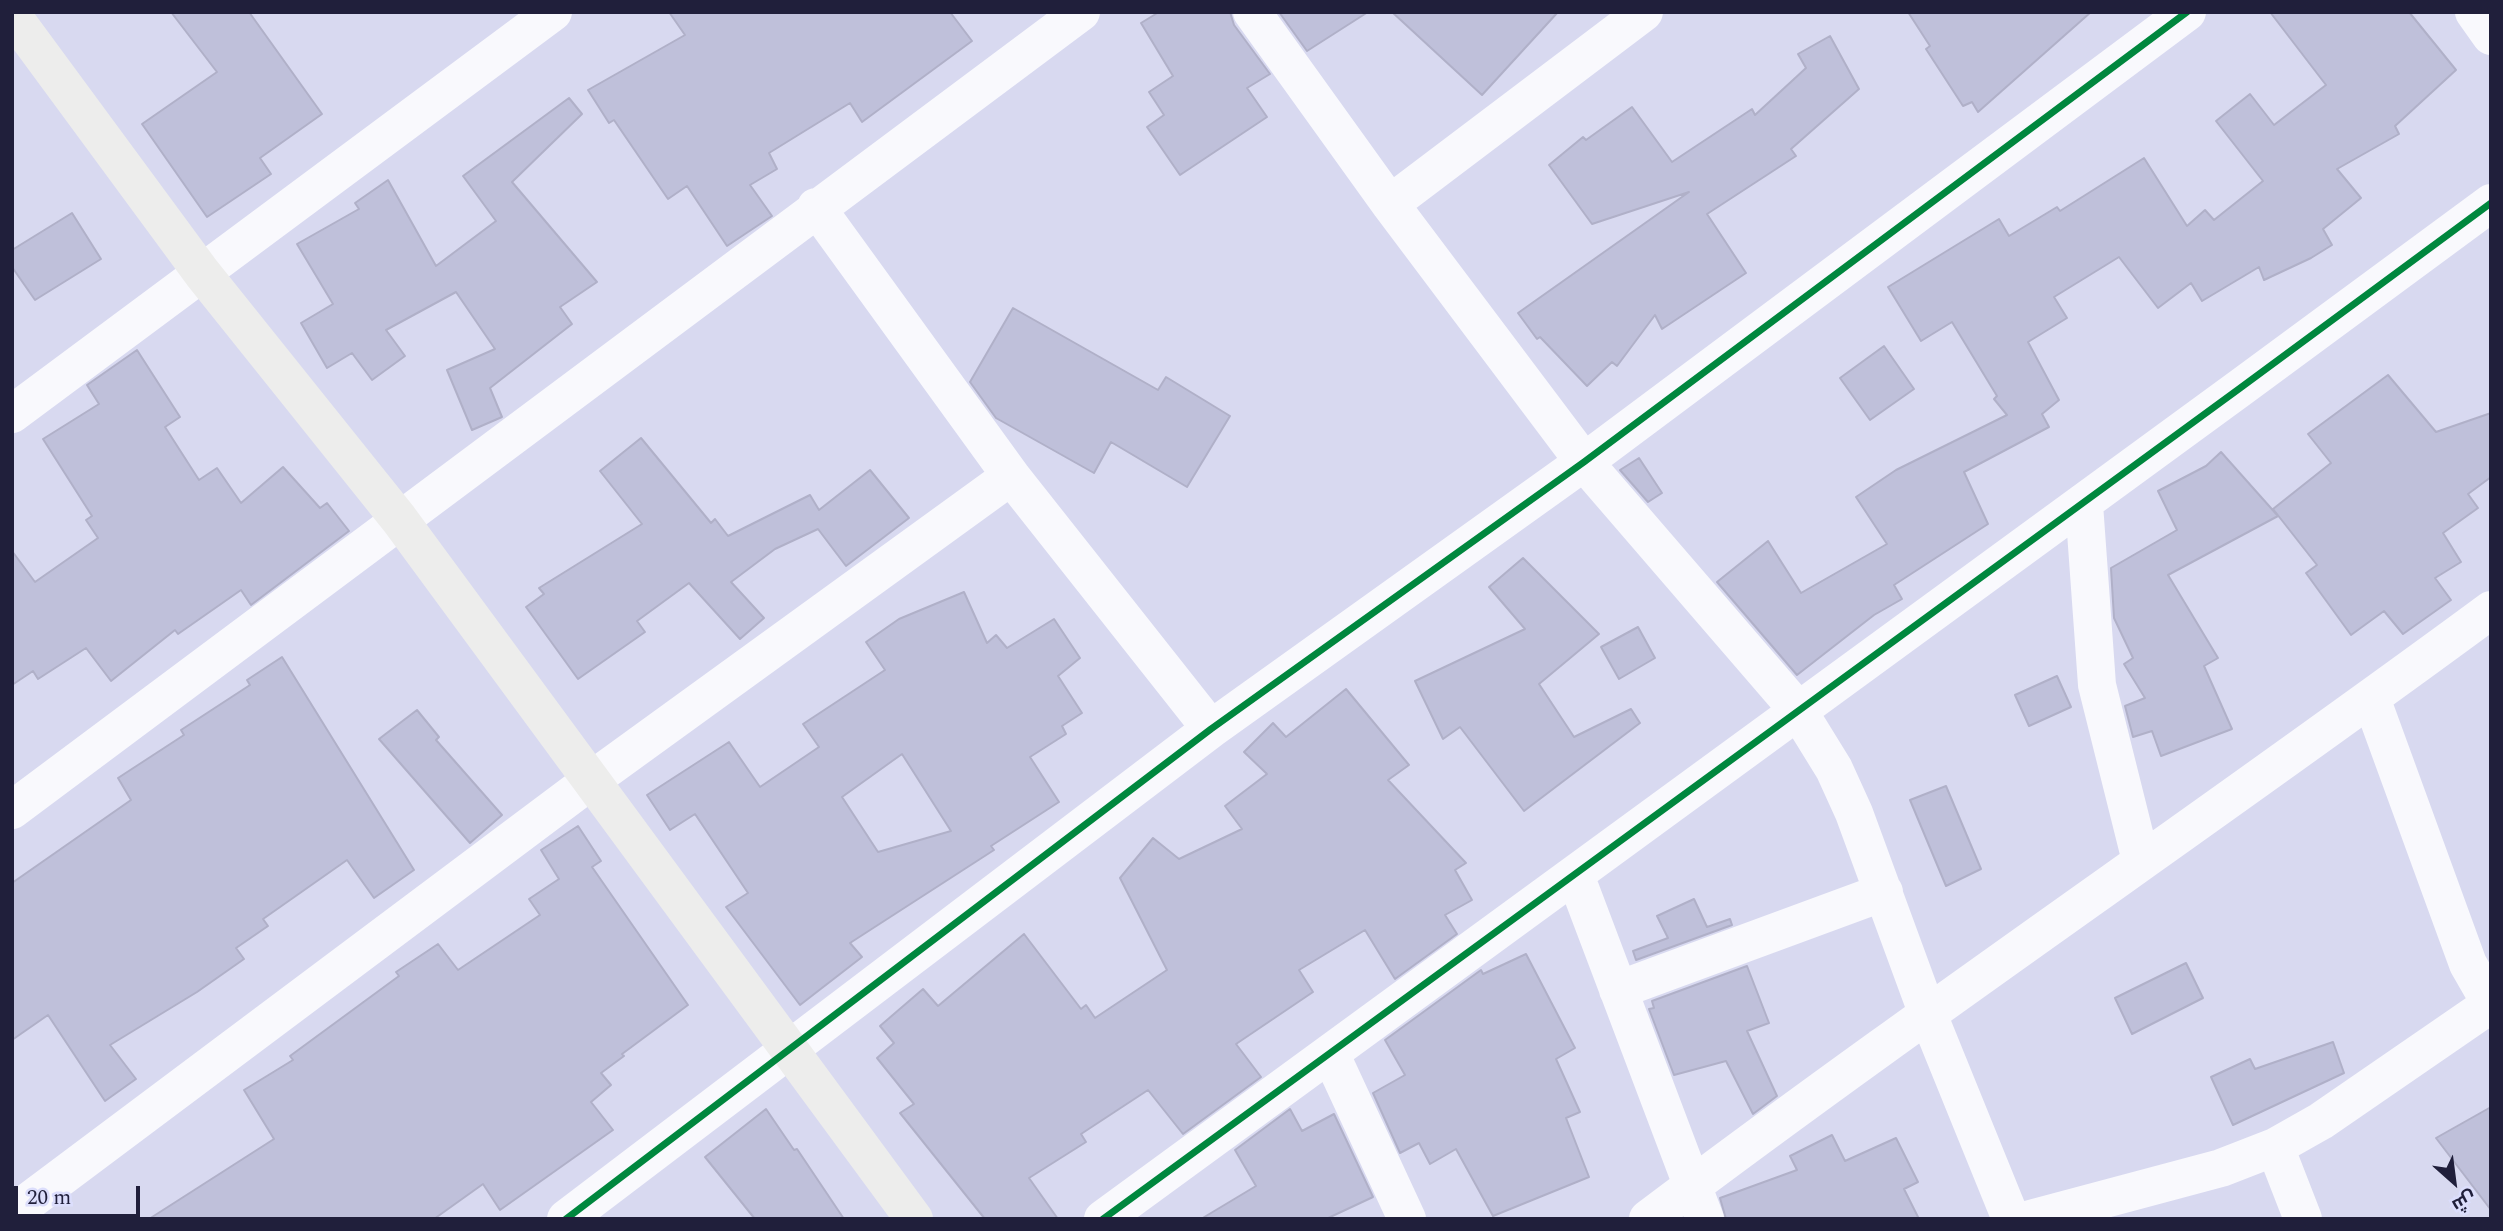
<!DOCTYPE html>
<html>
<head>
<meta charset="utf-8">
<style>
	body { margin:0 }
	#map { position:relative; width:2503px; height:1231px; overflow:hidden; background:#d8d9f0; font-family:Spectral,Cairo,serif }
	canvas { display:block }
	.frame { position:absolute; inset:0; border:14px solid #201f3b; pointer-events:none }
	.north { position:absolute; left:2419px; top:1147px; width:70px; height:70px; -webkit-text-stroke:5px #dcdefc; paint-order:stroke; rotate:152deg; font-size:19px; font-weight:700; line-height:28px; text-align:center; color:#201f3b }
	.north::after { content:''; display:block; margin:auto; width:24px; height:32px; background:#201f3b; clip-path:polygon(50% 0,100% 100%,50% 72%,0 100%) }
	.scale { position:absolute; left:14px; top:1186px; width:126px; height:32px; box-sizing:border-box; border:4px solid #201f3b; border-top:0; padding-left:9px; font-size:21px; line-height:24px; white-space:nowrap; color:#201f3b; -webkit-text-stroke:5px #dcdefc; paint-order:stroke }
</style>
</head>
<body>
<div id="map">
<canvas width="2503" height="1231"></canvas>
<div class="frame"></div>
<div class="north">ش</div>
<div class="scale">20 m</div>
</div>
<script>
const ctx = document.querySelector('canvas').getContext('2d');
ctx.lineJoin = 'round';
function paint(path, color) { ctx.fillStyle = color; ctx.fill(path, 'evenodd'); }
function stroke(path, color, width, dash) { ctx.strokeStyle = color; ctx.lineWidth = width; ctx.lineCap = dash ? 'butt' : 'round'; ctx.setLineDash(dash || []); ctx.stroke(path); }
const building = new Path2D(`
	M171,12H249L322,114L260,158L271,174L207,217L142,124L217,72Z
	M669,12H950L972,41L862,122L850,103L769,153L777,169L750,185L772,216L727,246L687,186L668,199L614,120L609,123L588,90L685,35Z
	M1159,12H1230L1234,25L1270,74L1247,88L1267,117L1180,175L1147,127L1164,115L1149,92L1173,76L1141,23Z
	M1279,12H1368L1307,51Z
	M1392,12H1558L1482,95Z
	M1908,12H2091L1978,112L1972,102L1963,106L1926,49L1930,46Z
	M2270,12H2409L2456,70L2395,126L2399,134L2337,169L2361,198L2323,229L2332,245L2311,258L2264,280L2259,267L2202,301L2191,283L2158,308L2119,257L2054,297L2067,318L2028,342L2059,400L2042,414L2049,427L1964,472L1988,524L1894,585L1902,599L1874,615L1797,675L1717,582L1768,541L1801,593L1887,544L1856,497L1896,470L2007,415L1994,399L1997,396L1952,322L1921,341L1888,287L1999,219L2009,236L2057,207L2060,211L2144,158L2187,226L2205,210L2214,220L2263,181L2216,121L2250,94L2274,125L2326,85Z
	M1830,36L1859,89L1791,149L1796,156L1707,214L1746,273L1662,329L1655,315L1617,366L1612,362L1587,386L1540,337L1537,339L1518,313L1689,192L1592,224L1549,165L1583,137L1586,140L1632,107L1672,162L1752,109L1755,115L1806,68L1798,54Z
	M569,98L582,114L512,182L597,282L560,307L572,324L490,388L502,417L472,430L447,370L495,349L456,292L386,330L405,356L372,380L352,353L327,368L301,323L333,304L297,244L359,209L355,203L388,180L436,266L496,221L463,176Z
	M72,213L101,259L35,300L12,267V250Z
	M1013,308L1158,390L1166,377L1230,416L1187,487L1111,442L1094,473L996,418L970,382Z
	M1884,346L1914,389L1870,420L1840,378Z
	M137,350L180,417L165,427L199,480L217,468L241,503L283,467L320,508L327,503L349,531L251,605L241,590L178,634L175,630L111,681L86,648L38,679L33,671L12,685V551L35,582L98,538L86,520L92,516L43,439L99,404L87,385Z
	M2388,375L2436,432L2491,413V477L2468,494L2478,508L2443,533L2461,562L2435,578L2451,600L2403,634L2384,611L2351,635L2306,573L2317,565L2273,509L2331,463L2308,434Z
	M641,438L711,523L715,519L728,536L810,495L819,510L870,470L909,518L846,566L818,529L775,549L731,582L764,618L740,639L689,583L637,621L645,632L578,679L526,607L544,594L539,588L642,524L600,471Z
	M2221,452L2278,516L2168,575L2218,658L2204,666L2232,729L2161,756L2152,731L2133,737L2125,706L2145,698L2124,664L2133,658L2114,618L2111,568L2177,530L2158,491L2206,466Z
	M1639,458L1662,493L1648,502L1620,470Z
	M1523,558L1599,634L1539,684L1574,737L1631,709L1640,723L1524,811L1460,727L1443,739L1415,681L1525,629L1489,587Z
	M964,592L987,643L996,635L1007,648L1054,619L1080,658L1058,676L1082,713L1062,726L1066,734L1030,757L1059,802L991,846L994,850L850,943L862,957L800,1005L726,907L748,893L695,814L670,830L647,795L729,742L760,787L819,747L803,724L885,670L866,642L899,619ZM902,754L951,831L878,852L842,797Z
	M1638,627L1655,658L1619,679L1601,647Z
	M282,657L414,870L374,898L347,860L263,919L268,926L236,948L244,959L197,992L110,1045L136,1079L105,1101L48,1015L12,1040V883L131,800L118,778L184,735L181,730L250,685L247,680Z
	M2057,676L2071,707L2029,726L2015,695Z
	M1346,689L1409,765L1388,780L1466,863L1455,870L1472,900L1445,915L1457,934L1395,979L1365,930L1299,970L1313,992L1236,1044L1261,1077L1183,1134L1148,1090L1081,1134L1086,1142L1029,1178L1058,1219H985L900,1113L914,1104L877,1058L894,1043L880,1026L923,989L938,1006L1024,934L1081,1009L1086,1005L1095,1018L1167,970L1120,878L1153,838L1179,859L1242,829L1225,806L1267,774L1244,752L1273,723L1286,737Z
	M417,710L439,737L436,740L502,815L470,843L379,739Z
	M1946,786L1981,869L1946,886L1910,800Z
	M578,826L601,861L592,867L688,1005L622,1054L624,1056L601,1073L611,1085L591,1102L613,1130L500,1210L483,1184L434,1219H149L274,1139L244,1090L293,1060L290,1056L399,976L396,972L438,944L458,970L540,915L529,899L559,879L541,850Z
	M1694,899L1707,927L1730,919L1732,925L1636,960L1633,951L1668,938L1657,916Z
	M1526,954L1575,1048L1556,1059L1580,1112L1566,1118L1589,1177L1493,1216L1456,1149L1430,1164L1419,1143L1400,1153L1373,1093L1405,1075L1385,1040L1481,970L1483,974Z
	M2186,963L2203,998L2132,1034L2115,998Z
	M1747,966L1769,1023L1747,1031L1777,1096L1753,1114L1726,1061L1674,1075L1649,1009L1654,1008L1652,1001Z
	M2333,1042L2344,1073L2233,1125L2211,1077L2250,1059L2255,1069Z
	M2491,1107V1210L2436,1138Z
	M766,1109L794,1150L797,1149L844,1219H755L705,1157Z
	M1290,1109L1302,1131L1334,1114L1373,1197L1326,1219H1201L1256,1186L1235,1150Z
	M1832,1135L1845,1161L1896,1138L1918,1182L1904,1189L1919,1219H1726L1720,1198L1797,1170L1790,1156Z`);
paint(building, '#bfc0da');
stroke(building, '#b0b0c8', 2);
stroke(new Path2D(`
	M1252,12L1390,204L1584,462L1797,709L1834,769L1854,813L1927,1012L2011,1219
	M2474,12L2491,36
	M1390,204L1644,12
	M816,207L1011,476L1211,729
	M12,414L553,12
	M2084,504L2097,685L2141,861
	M2371,698L2468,964L2491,1004
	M12,810L1081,12
	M1575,875L1705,1219
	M1618,990L1884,892
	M1330,1053L1407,1219
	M2275,1147L2321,1121L2491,1004
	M12,1214L593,779L1011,476
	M566,1219L1211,729L1584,462L2187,12
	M1103,1219C1566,881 2030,544 2491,203
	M1648,1219C1925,1010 2212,816 2491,610
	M2030,1219L2221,1168L2275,1147L2303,1219`), '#f9f9fd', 38);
stroke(new Path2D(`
	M12,15L202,273L399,519L914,1219`), '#ededec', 38);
stroke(new Path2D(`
	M566,1219L1211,729L1584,462L2187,12
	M1103,1219C1566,881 2030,544 2491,203`), '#00873e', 7);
</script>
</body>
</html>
